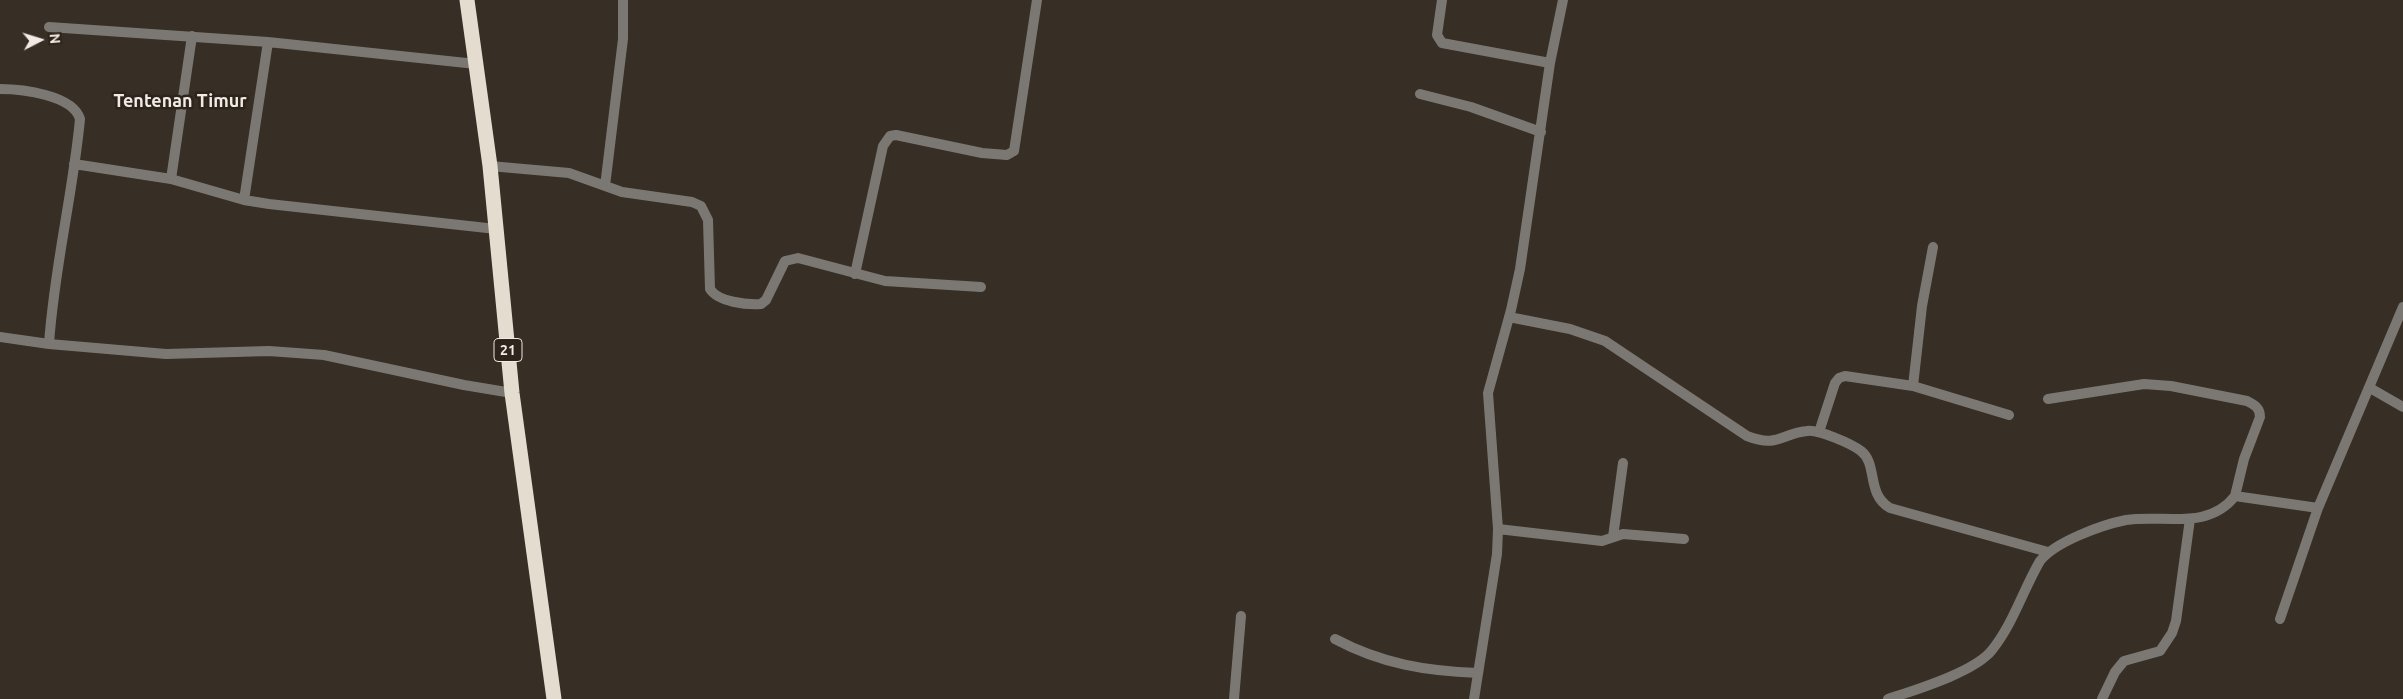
<!DOCTYPE html>
<html>
<head>
<meta charset="utf-8">
<style>
	body { margin:0 }
	#map { position:relative; width:2403px; height:699px; overflow:hidden; background:#372e25; font-family:Ubuntu,sans-serif }
	canvas { display:block }
	.north { position:absolute; left:15px; top:15px; width:50px; height:50px; -webkit-text-stroke:4px #2d241c; paint-order:stroke; rotate:85deg; font-size:14px; font-weight:700; line-height:20px; text-align:center; color:#f1eae5 }
	.north::after { content:''; display:block; margin:auto; width:18px; height:22px; background:#f1eae5; clip-path:polygon(50% 0,100% 100%,50% 72%,0 100%) }
</style>
</head>
<body>
<div id="map">
<canvas width="2403" height="699"></canvas>
<div class="north">N</div>
</div>
<script>
const ctx = document.querySelector('canvas').getContext('2d');
ctx.lineJoin = 'round';
function stroke(path, color, width, dash) { ctx.strokeStyle = color; ctx.lineWidth = width; ctx.lineCap = dash ? 'butt' : 'round'; ctx.setLineDash(dash || []); ctx.stroke(path); }
function drawText(font, color, halo, rows, align = 'center') {
  ctx.font = font + ' Ubuntu,sans-serif'; ctx.lineWidth = 5; ctx.setLineDash([]); ctx.textBaseline = 'middle'; ctx.strokeStyle = halo; ctx.fillStyle = color; for (const [text, x, y, turn = 0] of rows) {
    ctx.save(); ctx.translate(x, y); ctx.rotate((+turn || 0) * Math.PI / 180); ctx.textAlign = isNaN(turn) ? turn : align; if (halo) ctx.strokeText(text, 0, 0); ctx.fillText(text, 0, 0); ctx.restore();
  }
}
stroke(new Path2D(`
	M1442,0L1437,35L1442,43L1550,63
	M49,27L268,42L476,64
	M0,89C22,89 73,95 80,119C73,194 54,268 49,344
	M1420,94L1471,107L1541,132
	M74,164L171,179L244,200L269,204L496,229
	M490,166L569,173L622,192L692,202L701,206L708,220L710,289C718,302 747,305 761,304L766,300L785,261L798,258L885,281L981,287
	M171,179L192,36
	M605,186L623,39V0
	M244,200L268,42
	M855,274L883,146L890,136L896,135L982,153L1007,155L1014,151L1037,0
	M1509,317L1570,329L1605,341L1747,436C1778,448 1780,434 1807,431C1818,429 1852,444 1861,451C1878,464 1866,494 1890,508L2048,552
	M0,337L49,344L166,354L269,351L324,355L464,385L512,393
	M1913,386L1922,306L1933,247
	M2370,388L2403,407
	M2048,399L2144,384L2171,386L2247,401C2255,405 2260,408 2260,417L2244,459L2235,496
	M1819,432L1835,383L1839,378L1845,376L1913,386L2009,415
	M1498,529L1602,541L1623,534L1684,539
	M1613,537L1623,463
	M2280,619L2318,508
	M1335,639C1382,664 1426,671 1478,673
	M1234,699L1241,616
	M1474,699L1497,554L1498,529L1488,393L1511,310L1520,269L1550,63L1563,0
	M1888,699C1915,690 1975,672 1992,650C2013,624 2023,590 2040,561C2055,542 2101,525 2126,520C2163,514 2208,531 2235,496L2318,508L2403,307
	M2102,699L2115,672L2124,661L2160,651L2172,633L2176,621L2190,519`), '#7b7873', 10);
stroke(new Path2D(`
	M467,0L490,166L512,393L554,699`), '#e4ddcf', 15);
for (const [x, y, w] of [
	[508,350,28]
]) { const box = new Path2D(); box.roundRect(x - w / 2, y - 11.5, w, 23, 4); ctx.fillStyle = '#2d241c'; ctx.fill(box); stroke(box, '#f1eae5', 1); }
drawText('bold 14px', '#f1eae5', null, [
	["21",508,350]
]);
drawText('bold 18px', '#f1eae5', '#2d241c', [
	["Tentenan Timur",180,101]
]);
</script>
</body>
</html>
